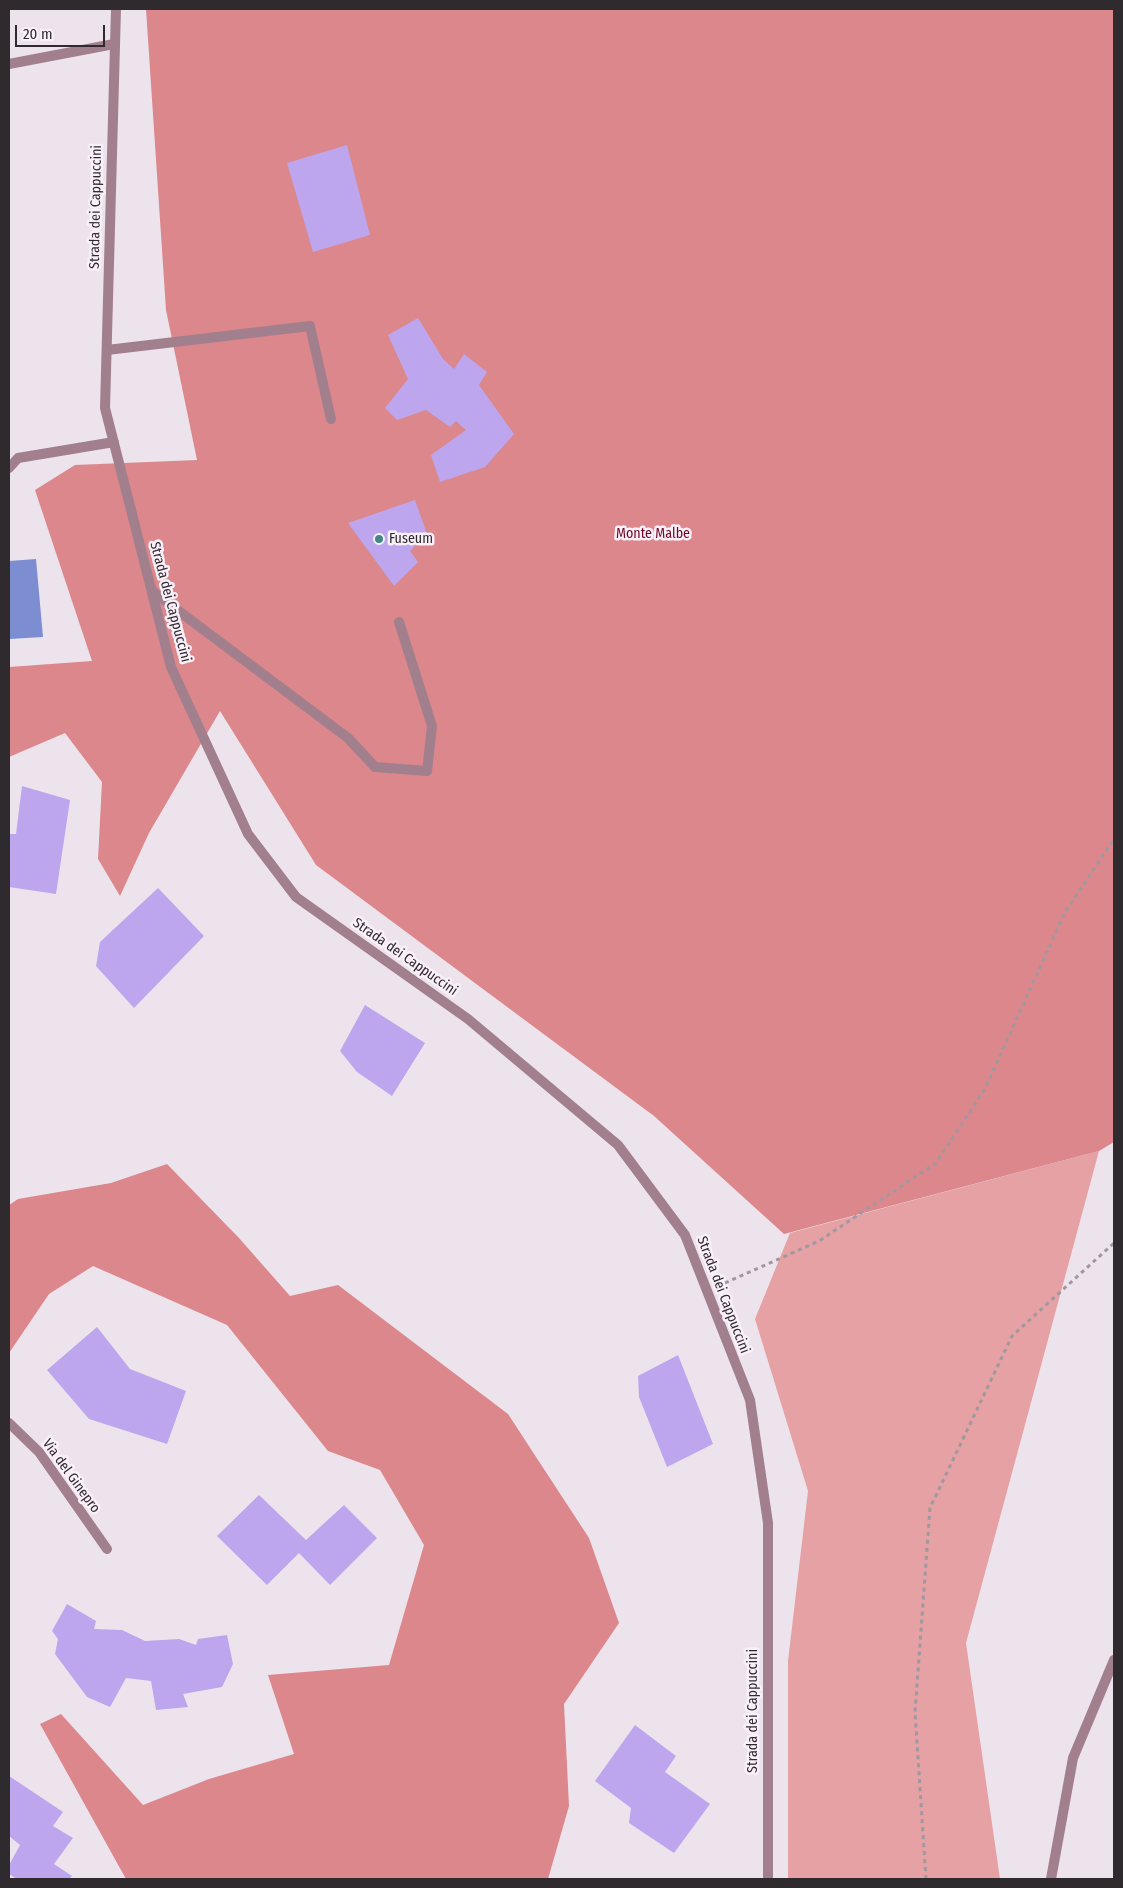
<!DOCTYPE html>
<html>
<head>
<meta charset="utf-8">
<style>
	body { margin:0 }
	#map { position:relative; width:1123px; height:1888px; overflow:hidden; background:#ede3ed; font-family:"Fira Sans Condensed",sans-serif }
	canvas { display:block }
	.frame { position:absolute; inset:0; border:10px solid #2e2a2e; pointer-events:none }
	.scale { position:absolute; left:15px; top:25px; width:90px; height:22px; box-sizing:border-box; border:2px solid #2e2a2e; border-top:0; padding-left:6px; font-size:15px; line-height:18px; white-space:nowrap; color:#2e2a2e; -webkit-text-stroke:4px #faf0fa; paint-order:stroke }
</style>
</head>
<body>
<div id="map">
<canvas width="1123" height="1888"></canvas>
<div class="frame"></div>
<div class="scale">20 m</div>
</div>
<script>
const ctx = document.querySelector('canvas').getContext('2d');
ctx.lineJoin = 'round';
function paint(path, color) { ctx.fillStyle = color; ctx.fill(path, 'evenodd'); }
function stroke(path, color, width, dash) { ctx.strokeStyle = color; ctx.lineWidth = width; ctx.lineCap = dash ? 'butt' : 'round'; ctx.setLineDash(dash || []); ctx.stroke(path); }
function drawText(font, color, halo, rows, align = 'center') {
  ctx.font = font + ' "Fira Sans Condensed",sans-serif'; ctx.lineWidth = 5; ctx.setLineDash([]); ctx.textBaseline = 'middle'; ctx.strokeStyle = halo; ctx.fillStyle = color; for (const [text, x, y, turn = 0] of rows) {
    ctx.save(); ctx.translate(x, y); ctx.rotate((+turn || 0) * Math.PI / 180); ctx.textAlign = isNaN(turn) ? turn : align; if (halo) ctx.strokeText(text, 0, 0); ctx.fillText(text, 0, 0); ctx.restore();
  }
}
paint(new Path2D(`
	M1099,1151L966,1643L1000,1879H788V1661L808,1491L755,1319L790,1233Z`), '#e5a1a3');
paint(new Path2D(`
	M146,9H1114V1142L1099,1151L784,1234L654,1116L316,865L220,711L149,833L120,896L98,859L102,782L65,733L9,757V667L92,661L35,490L75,465L197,460L166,310Z
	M167,1164L239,1238L290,1296L338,1285L508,1414L589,1538L619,1623L564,1704L569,1806L548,1879H126L40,1724L61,1714L143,1805L209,1779L294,1754L268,1675L389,1665L424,1545L380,1470L328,1451L227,1325L93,1266L49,1294L9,1353V1205L18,1199L111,1183Z`), '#dc878b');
paint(new Path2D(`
	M36,559L43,637L10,639L9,561Z`), '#7d8dd2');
paint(new Path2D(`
	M347,145L370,235L313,252L287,163Z
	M418,318L443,359L454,369L464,354L487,372L479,385L514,434L485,467L440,482L431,455L466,430L456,421L450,427L426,410L397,420L385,408L408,379L388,335Z
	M415,500L427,534L410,551L418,562L394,586L348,523Z
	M22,786L70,800L56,894L9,887V834H16Z
	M158,888L204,936L134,1008L96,966L100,942Z
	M365,1005L425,1043L392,1096L357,1072L340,1051Z
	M97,1327L130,1369L186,1391L167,1444L89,1419L47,1370Z
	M678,1355L713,1444L667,1467L639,1397L638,1376Z
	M259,1495L306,1540L344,1505L377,1538L330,1585L299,1553L267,1585L217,1536Z
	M67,1604L96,1621L94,1629L122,1630L145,1641L179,1639L196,1645L198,1639L227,1635L233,1664L222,1687L183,1694L188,1707L156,1710L151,1681L126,1678L110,1707L87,1697L55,1654L58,1639L52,1631Z
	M635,1725L676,1756L665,1772L710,1804L674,1853L629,1823L631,1808L595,1781Z
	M9,1776L63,1812L53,1826L73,1838L54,1864L72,1876L69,1879H17L9,1874V1865L20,1845L9,1836Z`), '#bda6ee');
stroke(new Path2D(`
	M725,1283L819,1241L936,1163L985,1089L1065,912L1114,839
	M926,1879L915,1712L930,1508L1012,1336L1114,1243`), '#a098a0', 3, [4, 4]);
stroke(new Path2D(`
	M107,350L310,326L331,419
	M152,591L348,738L375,767L427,771L432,726L399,622
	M1051,1879L1073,1758L1114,1660`), '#a17f8d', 10);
stroke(new Path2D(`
	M116,9L105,408L171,667L248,834L296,897L468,1019L618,1145L685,1235L750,1400L768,1523V1879
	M9,64L114,44
	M9,468L18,458L114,442
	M9,1423L39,1452L107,1549`), '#a17f8d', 10);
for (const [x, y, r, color] of [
	[379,539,5,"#408888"]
]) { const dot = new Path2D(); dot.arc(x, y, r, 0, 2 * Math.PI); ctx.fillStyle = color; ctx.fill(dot); stroke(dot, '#faf0fa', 2); }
drawText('14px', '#2e2a2e', '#faf0fa', [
	["Strada dei Cappuccini",96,207,-89],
	["Strada dei Cappuccini",170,602,75],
	["Strada dei Cappuccini",405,957,35],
	["Strada dei Cappuccini",723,1295,69],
	["Via del Ginepro",71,1476,54],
	["Strada dei Cappuccini",753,1711,-90]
]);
drawText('14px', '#70071f', '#faf0fa', [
	["Monte Malbe",653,534]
]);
drawText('14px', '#2e2a2e', '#faf0fa', [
	["Fuseum",389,539]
], 'left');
</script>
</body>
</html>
